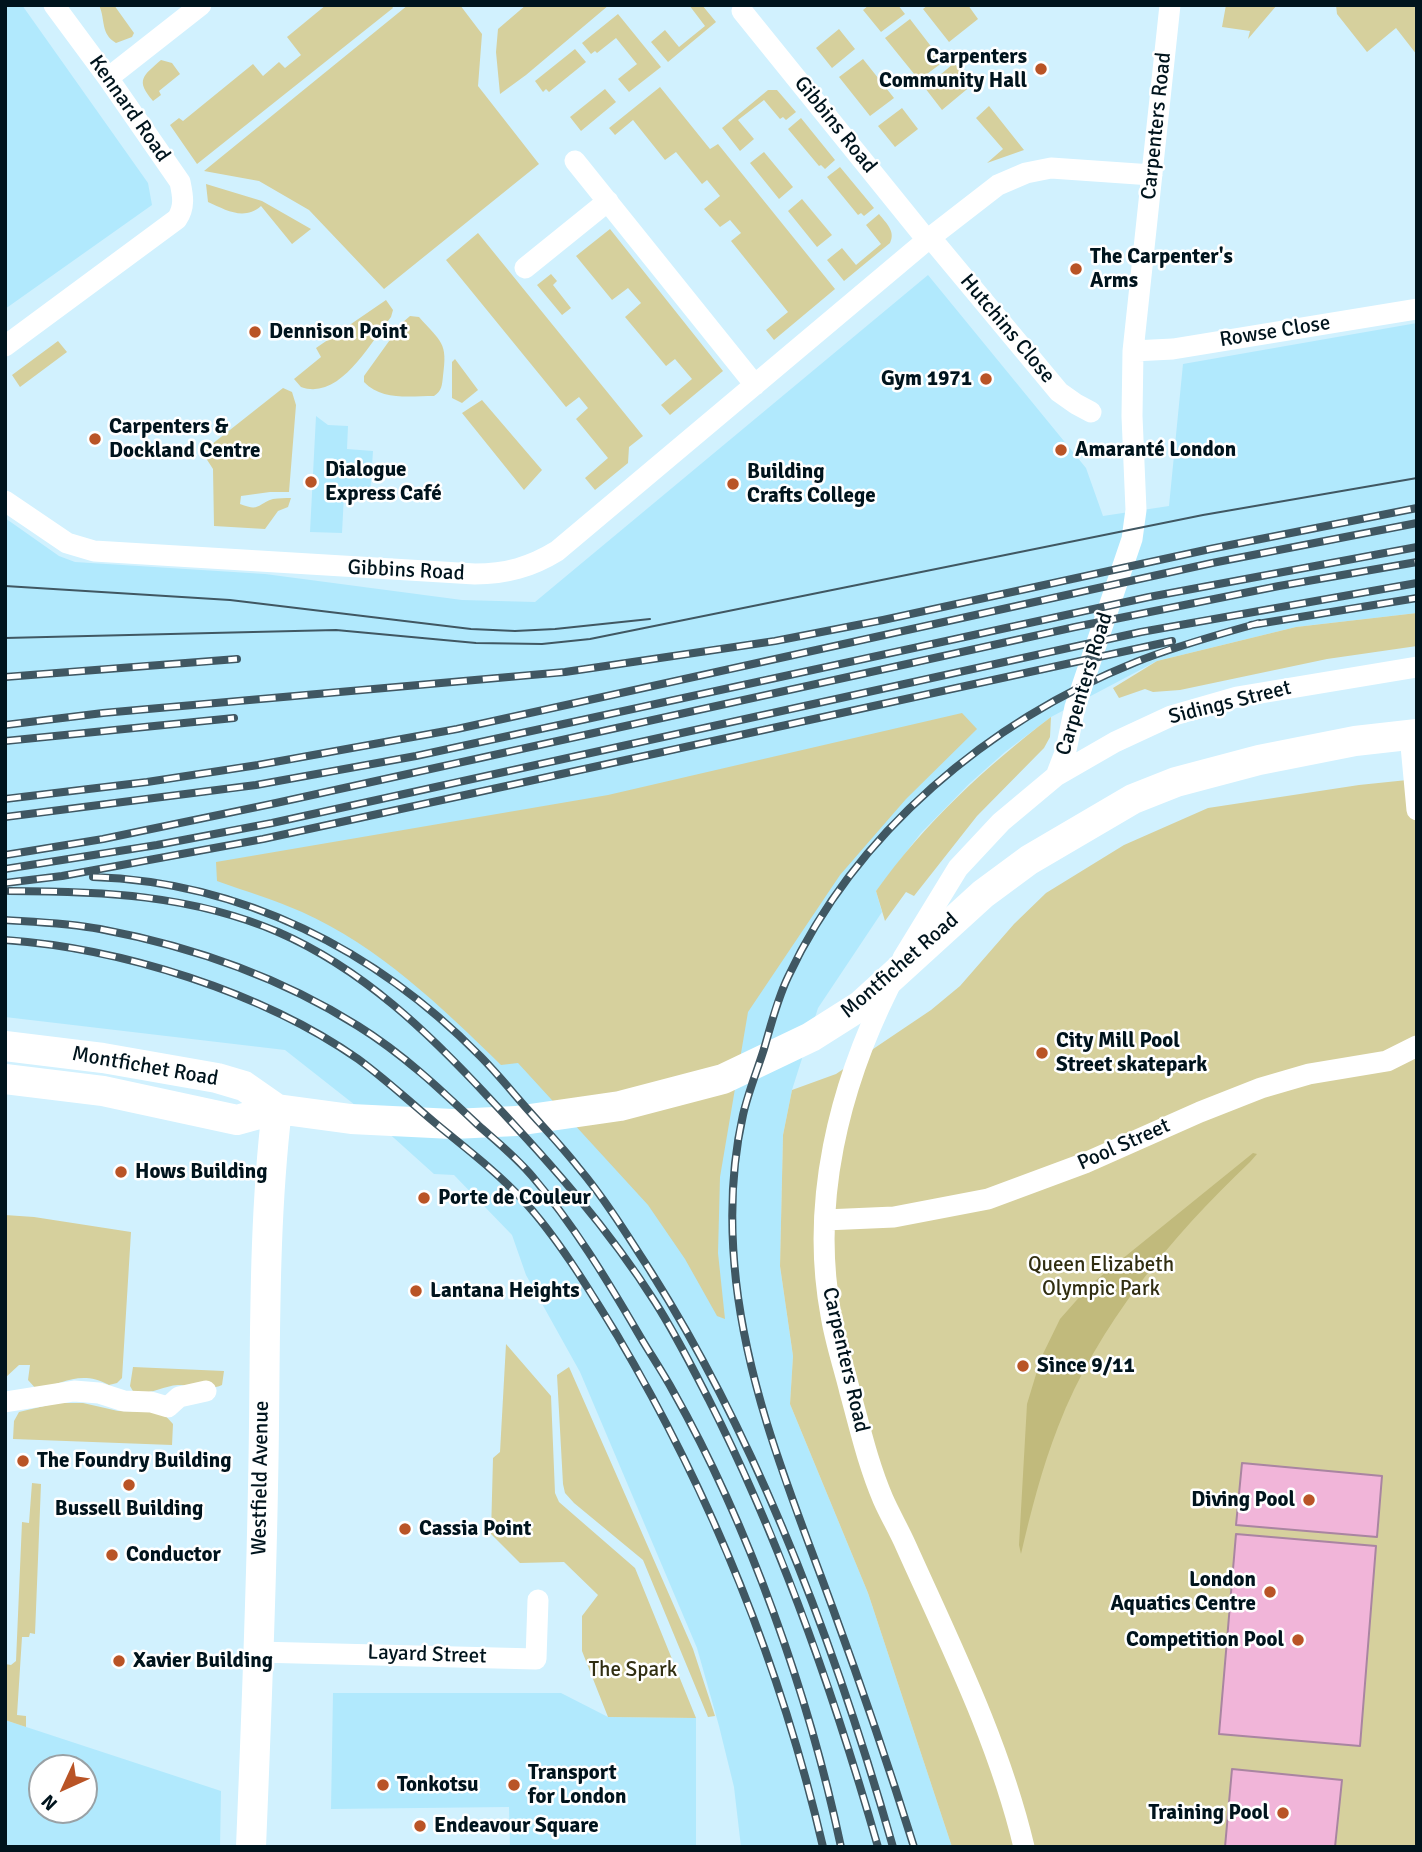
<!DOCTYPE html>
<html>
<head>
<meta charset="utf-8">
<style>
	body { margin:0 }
	#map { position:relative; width:1422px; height:1852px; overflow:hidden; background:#d1f1fe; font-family:Signika,sans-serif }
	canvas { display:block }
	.frame { position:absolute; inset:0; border:7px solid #00141d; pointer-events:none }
	.north { position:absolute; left:28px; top:1754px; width:70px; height:70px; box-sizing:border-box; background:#fff; border:2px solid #99a1a5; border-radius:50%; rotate:225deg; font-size:19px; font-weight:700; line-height:28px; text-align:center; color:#00141d }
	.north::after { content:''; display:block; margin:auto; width:24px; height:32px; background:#b95426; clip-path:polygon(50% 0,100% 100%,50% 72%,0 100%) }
</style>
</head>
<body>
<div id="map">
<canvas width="1422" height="1852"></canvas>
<div class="frame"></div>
<div class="north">N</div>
</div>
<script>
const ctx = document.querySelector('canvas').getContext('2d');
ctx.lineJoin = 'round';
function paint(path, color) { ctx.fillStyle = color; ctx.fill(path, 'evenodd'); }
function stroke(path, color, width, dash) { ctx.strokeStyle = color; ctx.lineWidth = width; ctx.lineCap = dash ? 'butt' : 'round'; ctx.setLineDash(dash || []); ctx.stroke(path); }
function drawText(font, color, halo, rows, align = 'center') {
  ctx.font = font + ' Signika,sans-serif'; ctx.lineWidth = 5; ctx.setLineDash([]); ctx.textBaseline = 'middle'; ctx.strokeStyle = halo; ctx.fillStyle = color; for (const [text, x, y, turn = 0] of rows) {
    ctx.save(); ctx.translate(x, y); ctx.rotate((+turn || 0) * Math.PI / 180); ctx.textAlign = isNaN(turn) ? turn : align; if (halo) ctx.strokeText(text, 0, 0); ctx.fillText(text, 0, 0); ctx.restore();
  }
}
paint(new Path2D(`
	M5,5H22L148,183L152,205L5,309Z
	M928,275L1086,468L1103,516L1169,506L1183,364L1417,323V613L1296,627L1157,661L1051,717L1005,752L969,784L921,833L876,891L882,912L818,1008L792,1090L783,1135L780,1266L793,1356L790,1404L868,1593L952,1847H741L734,1787L719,1726L697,1648L580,1372L526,1275L512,1235L454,1175L434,1174L374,1120L285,1050L5,1017V518L59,556L75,562L265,574L462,600L535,602Z
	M316,416L328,425L348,426L347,449L373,451L370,496L344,495L342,533L310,532Z
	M333,1693H561L608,1717L696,1718V1847H510L509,1807L331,1809Z
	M5,1720L221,1791L220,1847H5ZM42,1768H84V1810H42Z`), '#b1e9fd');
paint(new Path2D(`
	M99,5H114L134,33L132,37L116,43C100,33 106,21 99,5Z
	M326,5H391L393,8L197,164L170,125L179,118L183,121L253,64L263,76L279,62L285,68L301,55L287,37Z
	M408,5H460L482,34L478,86L539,164L384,289L309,210L259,181L204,171Z
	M526,5H609L526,75L500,94L496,52L498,29Z
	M689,5H702L716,22L668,62L651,42L665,30L679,47L705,26Z
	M869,5H898L905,14L881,32L863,10Z
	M928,5H968L978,19L949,42L923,9Z
	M1226,5H1277L1248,39L1250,31L1222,27Z
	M1336,5H1417V55L1396,28L1367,52L1337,14Z
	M618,14L661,67L629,92L618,79L637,64L616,38L597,53L595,51L591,54L582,43Z
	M910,19L943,62L919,80L885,38Z
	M839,29L855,49L832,68L816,48Z
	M575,49L586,62L549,92L546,89L543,92L535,81Z
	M863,59L894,98L870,116L839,77Z
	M161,60L172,63L180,74L159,91L161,95L153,101C135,80 143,76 161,60Z
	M954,63L972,85L942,110L925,88Z
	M660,87L710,149L718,144L835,289L774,340L766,330L788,312L731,241L741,233L730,220L720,227L704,209L720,196L707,180L702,184L676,152L665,160L633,120L615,135L609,128Z
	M605,89L616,102L581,131L570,117Z
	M768,90H777L796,112L786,120L783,117L780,119L764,100L738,120L754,139L740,151L722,128Z
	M989,106L1024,150L987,163L1003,149L976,118Z
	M902,108L918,129L895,147L878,126Z
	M801,118L835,160L825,169L821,165L819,166L788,129Z
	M764,152L793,187L779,199L750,163Z
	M840,167L874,208L864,216L861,213L858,215L827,177Z
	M206,184L262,201L311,229L292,244L261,206C244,221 226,210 208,202Z
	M802,199L832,235L817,247L788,211Z
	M879,214C886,223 896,231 890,243L844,281L827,260L842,248L856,265L881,244L866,225Z
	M610,229L723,371L670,415L661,405L692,379L675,359L666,366L625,317L641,303L628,288L612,300L576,256Z
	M478,233L643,436L629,447L628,463L595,490L585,478L608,458L576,419L588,408L579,397L566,407L446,260Z
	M551,274L557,281L553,285L571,308L562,315L537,285Z
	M386,300L393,310L391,317C370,343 340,401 301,387L294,379L321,357L316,348Z
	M410,316L419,317C441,342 448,342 443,376C442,385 442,391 434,396C410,396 382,401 364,382V376L402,323Z
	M58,341L67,352L20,387L12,375Z
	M455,359L478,390L462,403L452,398V362Z
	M283,388L292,392L296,405L289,492H270L241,496L240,504C260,512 257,504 273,499C279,498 285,498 291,498L288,507L278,511L265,529L214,526L213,469L202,452Z
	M482,400L542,470L524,490L462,413Z
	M1417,613V646L1327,659L1180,690L1153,692L1145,689L1119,698L1113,688L1157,661L1296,627Z
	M962,713L977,729L906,799L840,875L748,1012L720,1177L718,1253L725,1319L717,1316L685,1259L648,1205L518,1063L501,1065C442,1007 378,946 302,912C275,900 245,891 217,881L216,862L608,795Z
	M1051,717L1050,737L1044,748L977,816L914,896L906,892L885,921L876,891C925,823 984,768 1051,717Z
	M1417,779V1847H952L868,1593L790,1404L793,1356L780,1266L783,1135L792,1090L836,1074L931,1010L960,986L1014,924L1046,893L1124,845L1208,808L1359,785Z
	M5,1215L34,1217L131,1232L122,1378L117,1383L109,1385C81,1370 64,1383 37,1390L28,1380L30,1365H19L5,1378Z
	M506,1344L551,1396L555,1493L559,1502L635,1568L696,1718L608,1717L582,1651V1616L598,1595L564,1562L520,1563L491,1534L493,1458L500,1452Z
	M133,1367L224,1371L222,1385C211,1391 191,1385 178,1385C163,1386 150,1395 134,1393L130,1386Z
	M569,1367L693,1649L715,1716L708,1717L643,1560L574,1503L565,1493L563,1484L557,1375Z
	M57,1403H83L118,1411L162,1412L173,1424L172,1445L13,1439L14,1421L19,1412Z
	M32,1483L41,1484L35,1634L30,1633L29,1637H22L17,1715L26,1716V1727L5,1720V1664L11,1665L16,1661L22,1522L29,1523Z`), '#d6d09d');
paint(new Path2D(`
	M1253,1153L1257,1154L1250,1162C1171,1237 1098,1324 1058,1427C1042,1468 1031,1511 1021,1554L1019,1545L1027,1404L1041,1358L1060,1319L1090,1285Z`), '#c1ba7c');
const water = new Path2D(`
	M1242,1463L1382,1476L1377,1537L1236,1525Z
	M1236,1534L1376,1546L1360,1746L1219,1734Z
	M1232,1769L1342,1780L1335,1847H1225Z`);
paint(water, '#f1b5d9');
stroke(water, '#a985a1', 2);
stroke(new Path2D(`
	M742,11L927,240
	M108,78L201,5
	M575,161L755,385
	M930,237L1059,392L1076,404L1091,412
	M525,268L608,201
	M5,346L177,219C185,207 183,196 180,182L108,78L54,5
	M1133,351L1173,349L1417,309
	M5,501L67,543L94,551L475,574C506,574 531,567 557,551L927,240L998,185L1026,173L1051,168L1152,175
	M1410,735L1417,810
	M1056,776L1066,750L1075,707L1132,539L1136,510L1132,416L1133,351L1170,5
	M903,958L958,868L1001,822L1056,776L1115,742L1171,716L1237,697L1417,667
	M889,987C839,1087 810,1203 831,1315C835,1341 844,1367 850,1392C860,1428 868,1464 883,1499C890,1515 899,1530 906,1546C950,1644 999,1742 1024,1847
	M825,1220L894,1217L988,1199L1085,1163L1200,1112L1261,1088L1309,1074L1387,1061L1417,1046
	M5,1402L74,1391L99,1393L124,1401L151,1402L168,1407L179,1397L206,1391
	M257,1652L536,1659L538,1600`), '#fff', 21);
stroke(new Path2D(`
	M5,1046L103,1058L217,1078L244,1086L277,1109
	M5,1079L103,1091L237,1120L277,1109L351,1119L453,1124L516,1121L620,1106L723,1079L811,1037L860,1006L983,894L1029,860L1133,799L1176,782L1259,760L1355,741L1417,734
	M251,1847C256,1726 261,1606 263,1486C266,1360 262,1234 277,1109`), '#fff', 30);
stroke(new Path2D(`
	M5,586L230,600L471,629L515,631L555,629L650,619
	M5,638L336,630L476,643L542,644L590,639L1203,515L1417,478`), '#405762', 2);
const rail = new Path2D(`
	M1251,625L1417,598
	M5,677L237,659
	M5,725L103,713L565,672L775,641L883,620L1210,549L1417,508
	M5,741L234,718
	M5,799L147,782L258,765L457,729L1212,563L1417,523
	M5,817L256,785L416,756L1149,597L1417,547
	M5,855L103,839L276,803L1075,627L1279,586L1417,562
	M5,869L157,845L272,823L1141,632L1417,583
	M93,877C242,882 376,950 480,1056C497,1073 513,1093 529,1111C546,1130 563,1148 578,1167C605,1199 628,1236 651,1272C760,1444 837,1651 893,1847
	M5,883L62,876L263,839L1172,641
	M9,891C102,891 191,895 278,932C363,969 429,1033 491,1100C551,1164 608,1228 655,1302C675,1333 692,1367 709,1400C781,1542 834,1694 878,1847
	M5,920C37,922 69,923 100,929C190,946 280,977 358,1026C403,1054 440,1089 478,1125C496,1141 516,1157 532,1176C573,1224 606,1278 638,1333C649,1352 662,1371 673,1391C749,1526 809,1695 841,1847
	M5,940C121,948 262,992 358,1059C384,1078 409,1101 434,1122C464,1147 496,1171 523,1200C558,1238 590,1291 617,1335C711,1494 781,1667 823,1847
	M914,1847C889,1767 862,1688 833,1609C794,1502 749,1396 736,1281C730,1227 731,1168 743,1115C748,1093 757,1071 764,1049C771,1025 777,1000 788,977C856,832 989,721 1136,662C1176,646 1217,635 1259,623`);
stroke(rail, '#405762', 8);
stroke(rail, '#fff', 5, [16]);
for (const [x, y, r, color] of [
	[1041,69,7,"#b95426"],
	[1076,269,7,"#b95426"],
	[255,332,7,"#b95426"],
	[986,379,7,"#b95426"],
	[95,439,7,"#b95426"],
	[1061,450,7,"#b95426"],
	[311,482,7,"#b95426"],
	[733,484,7,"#b95426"],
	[1042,1053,7,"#b95426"],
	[121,1172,7,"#b95426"],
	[424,1198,7,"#b95426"],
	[416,1291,7,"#b95426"],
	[1023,1366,7,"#b95426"],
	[23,1461,7,"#b95426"],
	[129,1485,7,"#b95426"],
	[1309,1500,7,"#b95426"],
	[405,1529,7,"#b95426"],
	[112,1555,7,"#b95426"],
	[1270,1592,7,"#b95426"],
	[1298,1640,7,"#b95426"],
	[119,1661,7,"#b95426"],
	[383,1785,7,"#b95426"],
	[514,1785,7,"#b95426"],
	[1283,1813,7,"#b95426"],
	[420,1826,7,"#b95426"]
]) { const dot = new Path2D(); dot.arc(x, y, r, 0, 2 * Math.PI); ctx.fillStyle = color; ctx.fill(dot); stroke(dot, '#fff', 2.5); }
drawText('bold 21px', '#00141d', '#fff', [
	["Carpenters",1027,57,"right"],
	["Community Hall",1027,81,"right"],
	["The Carpenter's",1090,257],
	["Arms",1090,281],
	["Dennison Point",269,332],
	["Gym 1971",972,379,"right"],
	["Carpenters &",109,427],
	["Dockland Centre",109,451],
	["Amaranté London",1075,450],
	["Dialogue",325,470],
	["Express Café",325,494],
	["Building",747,472],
	["Crafts College",747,496],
	["City Mill Pool",1056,1041],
	["Street skatepark",1056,1065],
	["Hows Building",135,1172],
	["Porte de Couleur",438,1198],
	["Lantana Heights",430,1291],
	["Since 9/11",1037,1366],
	["The Foundry Building",37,1461],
	["Diving Pool",1295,1500,"right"],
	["Bussell Building",129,1509,"center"],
	["Cassia Point",419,1529],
	["Conductor",126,1555],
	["London",1256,1580,"right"],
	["Aquatics Centre",1256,1604,"right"],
	["Competition Pool",1284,1640,"right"],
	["Xavier Building",133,1661],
	["Transport",528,1773],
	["for London",528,1797],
	["Tonkotsu",397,1785],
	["Training Pool",1269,1813,"right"],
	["Endeavour Square",434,1826]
], 'left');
drawText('21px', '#00141d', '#fff', [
	["Kennard Road",129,109,55],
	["Gibbins Road",835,125,51],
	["Carpenters Road",1157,126,-84],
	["Hutchins Close",1007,329,50],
	["Rowse Close",1275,332,-9],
	["Gibbins Road",406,571,3],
	["Carpenters Road",1085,684,-73],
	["Sidings Street",1230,703,-14],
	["Montfichet Road",900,966,-41],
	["Montfichet Road",145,1067,10],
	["Pool Street",1124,1145,-24],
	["Carpenters Road",845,1360,77],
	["Westfield Avenue",261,1478,-89],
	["Layard Street",427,1655,2]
]);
drawText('21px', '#312e11', '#fff', [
	["Queen Elizabeth",1101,1265],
	["Olympic Park",1101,1289],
	["The Spark",633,1670]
]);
</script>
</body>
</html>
